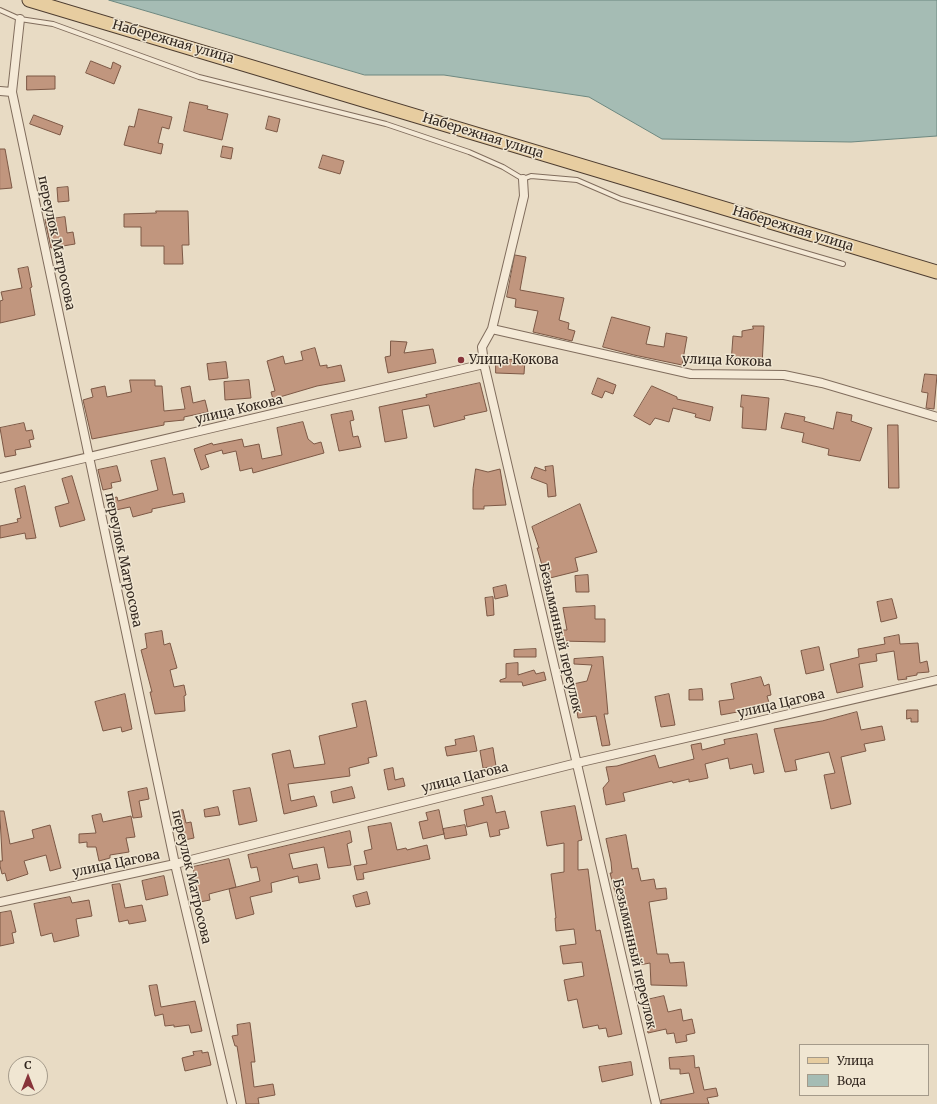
<!DOCTYPE html>
<html>
<head>
<meta charset="utf-8">
<style>
	body { margin:0 }
	#map { position:relative; width:937px; height:1104px; overflow:hidden; background:#e8dbc4; font-family:Merriweather,serif }
	canvas { display:block }
	.legend { position:absolute; left:799px; top:1044px; width:130px; height:52px; box-sizing:border-box; background:#f0e6d2; border:1px solid #a49a8a; margin:0; padding:5px 7px; list-style:none; font-size:12px; color:#32271f }
	.legend li { display:flex; align-items:center; gap:8px; height:20px }
	.legend b { width:20px; border:1px solid #a49a8a }
	.north { position:absolute; left:8px; top:1056px; width:40px; height:40px; box-sizing:border-box; background:#f0e6d2; border:1px solid #a49a8a; border-radius:50%; rotate:0deg; font-size:11px; font-weight:700; line-height:16px; text-align:center; color:#32271f }
	.north::after { content:''; display:block; margin:auto; width:14px; height:18px; background:#88343a; clip-path:polygon(50% 0,100% 100%,50% 72%,0 100%) }
</style>
</head>
<body>
<div id="map">
<canvas width="937" height="1104"></canvas>
<ul class="legend">
<li><b style="height:5px;background:#e7cda0"></b>Улица</li>
<li><b style="height:11px;background:#a5bcb4"></b>Вода</li>
</ul>
<div class="north">С</div>
</div>
<script>
const ctx = document.querySelector('canvas').getContext('2d');
ctx.lineJoin = 'round';
function paint(path, color) { ctx.fillStyle = color; ctx.fill(path, 'evenodd'); }
function stroke(path, color, width, dash) { ctx.strokeStyle = color; ctx.lineWidth = width; ctx.lineCap = dash ? 'butt' : 'round'; ctx.setLineDash(dash || []); ctx.stroke(path); }
function drawText(font, color, halo, rows, align = 'center') {
  ctx.font = font + ' Merriweather,serif'; ctx.lineWidth = 3; ctx.setLineDash([]); ctx.textBaseline = 'middle'; ctx.strokeStyle = halo; ctx.fillStyle = color; for (const [text, x, y, turn = 0] of rows) {
    ctx.save(); ctx.translate(x, y); ctx.rotate((+turn || 0) * Math.PI / 180); ctx.textAlign = isNaN(turn) ? turn : align; if (halo) ctx.strokeText(text, 0, 0); ctx.fillText(text, 0, 0); ctx.restore();
  }
}
const water = new Path2D(`
	M109,0H937V136L851,142L662,139L589,97L444,75H365Z`);
paint(water, '#a5bcb4');
stroke(water, '#6d8880', 1);
const building = new Path2D(`
	M91,61L111,69L113,62L121,66L114,84L86,73Z
	M27,76H55V89L27,90Z
	M190,102L208,106L207,109L228,114L222,140L184,131Z
	M139,109L172,117L169,129L162,127L158,143L163,144L161,154L124,145L129,126L134,127Z
	M34,115L63,126L60,135L30,124Z
	M269,116L280,119L277,132L266,129Z
	M223,146L233,148L231,159L221,157Z
	M0,149H5L12,188L0,189Z
	M323,155L344,161L340,174L319,168Z
	M68,187L69,201L58,202L57,188Z
	M156,211H188L189,245H182L183,264H164V246H141V227H124V214L156,213Z
	M65,217L67,233L73,232L75,244L51,248L45,220Z
	M515,255L526,257L520,290L564,298L559,320L569,323L568,329L575,331L572,341L533,332L538,311L515,307L516,299L507,297Z
	M28,267L32,287L30,288L35,315L0,323V301L3,300L1,292L22,288L18,269Z
	M612,317L650,327L646,344L664,347L666,333L687,337L682,365L634,355L603,347Z
	M753,326H764L762,366L731,363L733,336L742,337V331L753,329Z
	M391,341L407,342L404,353L433,349L436,363L388,373L385,357L390,356Z
	M315,348L320,366L327,365V368L341,365L345,381L317,386L273,399L271,392L275,391L267,361L283,356L285,364L303,360L301,352Z
	M496,359L525,360L524,374L496,373Z
	M226,362L228,378L209,380L207,364Z
	M925,374L937,375L934,409L926,408L928,393L922,392Z
	M598,378L616,385L613,394L605,391L602,398L592,394Z
	M130,380H155V386H162L164,411L185,409L181,388L190,386L193,403L205,400L208,412L184,417V420L164,422V425L92,439L83,400L93,397L91,389L105,386L107,397L131,392Z
	M249,380L251,398L225,400L224,382Z
	M480,383L487,411L464,416L465,419L434,427L429,405L402,410L407,438L385,442L379,407L427,397L426,395Z
	M652,386L677,397V399L713,407L710,421L695,417L696,414L673,408L669,422L655,418L650,425L634,416Z
	M742,395L769,398L766,430L742,428L743,407H741Z
	M352,411L354,420L350,421L353,437L358,436L361,447L339,451L331,415Z
	M837,412L852,415L851,421L872,428L860,461L828,455L829,449L802,442L804,433L781,428L785,413L805,417L804,421L833,429Z
	M303,422L308,439L314,444L321,442L324,453L253,473L252,468L240,471L236,451L223,454L222,450L205,455L209,467L201,470L194,449L212,443L213,445L242,439L244,447L259,444L262,459L282,455L277,428Z
	M24,423L26,431L32,430L34,439L29,440L31,447L15,450L16,455L5,457L0,428Z
	M888,425H898L899,488H889Z
	M165,458L173,495L183,493L185,502L152,509V512L133,517L130,507L111,511L108,499L117,497L118,501L158,490L151,461Z
	M117,466L121,481L111,483L112,488L103,490L98,470Z
	M553,466L556,496L548,497L547,484L531,478L535,467L546,471L545,467Z
	M476,469L488,472L500,469L506,505L484,506V509H473V489Z
	M72,476L85,520L60,527L55,507L69,503L62,479Z
	M25,486L36,538L26,539L25,533L0,538V526L18,522L17,519L21,518L15,489Z
	M580,504L597,552L575,558L578,571L546,579L537,548H539L532,527Z
	M588,575L589,592H576L575,576Z
	M506,585L508,596L495,599L493,588Z
	M493,597L494,615L487,616L485,598Z
	M892,599L897,618L881,622L877,602Z
	M595,606V619H605V642L560,641L558,630H567L563,608Z
	M162,631L164,645L170,643L177,668L170,670L174,687L184,685L186,695L184,696L185,711L155,714L150,692H152L141,650L147,648L145,634Z
	M899,635L900,644L918,643L920,663L927,661L929,672L917,673V675L906,677L907,679L898,680L894,651L876,654L877,661L859,664L863,687L837,693L830,664L859,657L858,649L885,644L884,638Z
	M819,647L824,670L806,674L801,651Z
	M536,649V657H514V650Z
	M603,657L608,714H604L610,745L602,746L596,716L578,718L573,684L587,681L592,665L574,664V659Z
	M518,663V675L534,670L536,674L544,672L546,680L523,686L522,682H500V680L506,678V664Z
	M761,677L764,686L769,684L771,695L767,696L770,706L721,715L719,701L734,699L731,684Z
	M702,689L703,700H689V690Z
	M125,694L132,729L122,732L121,727L103,731L95,702Z
	M669,694L675,725L661,727L655,697Z
	M366,701L377,756L368,758L369,763L349,768L350,776L288,784L291,801L314,796L317,806L284,814L272,754L290,750L294,768L325,764L319,736L357,727L352,704Z
	M907,710H918V722H911V718L907,719Z
	M857,712L861,730L882,726L885,740L864,744L866,751L841,757L851,804L831,809L824,775L835,773L829,752L795,760L797,770L785,772L774,729L822,721Z
	M757,734L764,772L754,774L752,764L730,769L728,758L705,764L708,778L689,782V779L673,783L672,781L623,793L625,801L606,805L603,788L609,781L606,767L617,766L655,755L659,768L694,759L691,745L701,743L702,750L725,744L724,740Z
	M474,736L477,751L447,756L445,747L456,745L455,740Z
	M493,748L496,766L483,768L480,751Z
	M393,768L395,780L403,778L405,786L388,790L384,770Z
	M352,787L355,798L333,803L331,792Z
	M147,788L149,799L139,801L142,817L133,818L128,792Z
	M250,788L257,821L239,825L233,791Z
	M492,796L496,813L505,811L509,828L499,830L500,835L490,837L487,822L467,827L464,810L484,805L482,798Z
	M575,806L582,840L578,841V870L588,869L596,931L600,930L622,1034L608,1037L606,1028L599,1029L598,1025L583,1028L577,999L568,1001L564,980L584,976L582,962L563,964L560,946L576,944L574,929L556,931L555,918H556L551,874L564,872V843L547,846L541,812Z
	M218,807L220,815L205,817L204,810Z
	M183,810L186,823L191,822L194,838L180,841L174,812Z
	M439,810L444,834L423,839L419,822L428,820L426,813Z
	M0,811H4L10,844L34,838L32,830L50,825L61,868L50,871L46,855L24,861L28,874L7,881L5,873L2,874L0,866V861H2Z
	M101,814L103,822L131,816L135,837L126,838L129,852L110,855V858L99,861L96,847H87V842L79,843V834L96,833L92,816Z
	M391,823L397,850L406,848L407,850L427,845L430,859L363,873L364,879L357,880L354,866L367,864L364,851L372,849L368,827Z
	M465,825L467,835L445,839L443,829Z
	M350,831L352,842L347,844L351,865L328,868L324,847L289,854L293,869L317,864L320,879L299,883L298,876L271,883L272,892L250,897L254,914L236,919L229,889L260,881L257,867L251,868L248,855Z
	M626,835L632,869L638,868L641,881L654,879L656,889L666,888L667,899L649,902L657,954H668L670,963L684,962L687,986L651,985L650,963L634,966L630,943H627L626,929H628L625,906L619,907L610,873H612L611,862L606,839Z
	M229,859L236,887L209,894L210,900L200,902L193,867Z
	M164,876L168,895L146,900L142,881Z
	M120,884L125,908L142,905L146,921L129,924L128,920L119,922L112,885Z
	M367,892L370,904L356,907L353,896Z
	M70,897L72,903L89,900L92,916L76,919L79,936L54,942L52,933L41,936L34,904Z
	M11,911L16,932L12,933L14,943L0,946V913Z
	M157,985L161,1007L195,1001L202,1031L191,1033L189,1025L174,1027V1025L165,1026L163,1014L155,1016L149,986Z
	M664,996L668,1012L681,1009L683,1021L692,1019L695,1033L686,1035L687,1041L676,1043L674,1033L667,1034L666,1029L648,1033L642,1001Z
	M250,1023L255,1062H251L254,1087L273,1084L275,1095L258,1098L259,1104H246L237,1046H235L232,1036L238,1035L237,1025Z
	M202,1051V1053L208,1052L211,1065L185,1071L182,1058L194,1055L193,1052Z
	M694,1056L695,1068L699,1067L704,1090L716,1088L718,1096L707,1098L709,1104H661V1100L694,1093L689,1073L680,1074V1069H670L669,1058Z
	M631,1062L633,1075L602,1082L599,1067Z`);
paint(building, '#c1967e');
stroke(building, '#7c5845', 1);
const service = new Path2D(`
	M0,10L20,19L53,24L199,77L386,124L469,152L503,167L523,179L531,176L577,180L621,199L843,264`);
const minor = new Path2D(`
	M20,19L12,92L175,864L232,1104
	M0,91L12,92
	M523,179L524,196L492,329L482,347L484,364L656,1104
	M492,329L691,374L784,375L822,383L937,417
	M0,478L484,364
	M0,902L175,864L577,763L937,680`);
const primary = new Path2D(`
	M29,0L937,272`);
stroke(service, '#806d5d', 6);
stroke(minor, '#806d5d', 10);
stroke(primary, '#4e3d30', 15);
stroke(service, '#f4e9d6', 4);
stroke(minor, '#f4e9d6', 8);
stroke(primary, '#e7cda0', 13);
for (const [x, y, r, color] of [
	[461,360,4,"#88343a"]
]) { const dot = new Path2D(); dot.arc(x, y, r, 0, 2 * Math.PI); ctx.fillStyle = color; ctx.fill(dot); stroke(dot, '#f0e6d2', 1.5); }
drawText('13px', '#32271f', '#f0e6d2', [
	["Набережная улица",173,42,16],
	["Набережная улица",483,136,17],
	["Набережная улица",793,229,17],
	["переулок Матросова",56,243,78],
	["улица Кокова",727,361,2],
	["улица Кокова",239,410,-13],
	["переулок Матросова",123,560,78],
	["Безымянный переулок",560,638,77],
	["улица Цагова",781,704,-13],
	["улица Цагова",465,778,-14],
	["улица Цагова",116,864,-12],
	["переулок Матросова",191,877,77],
	["Безымянный переулок",634,954,77]
]);
drawText('13px', '#32271f', '#f0e6d2', [
	["Улица Кокова",469,360]
], 'left');
</script>
</body>
</html>
